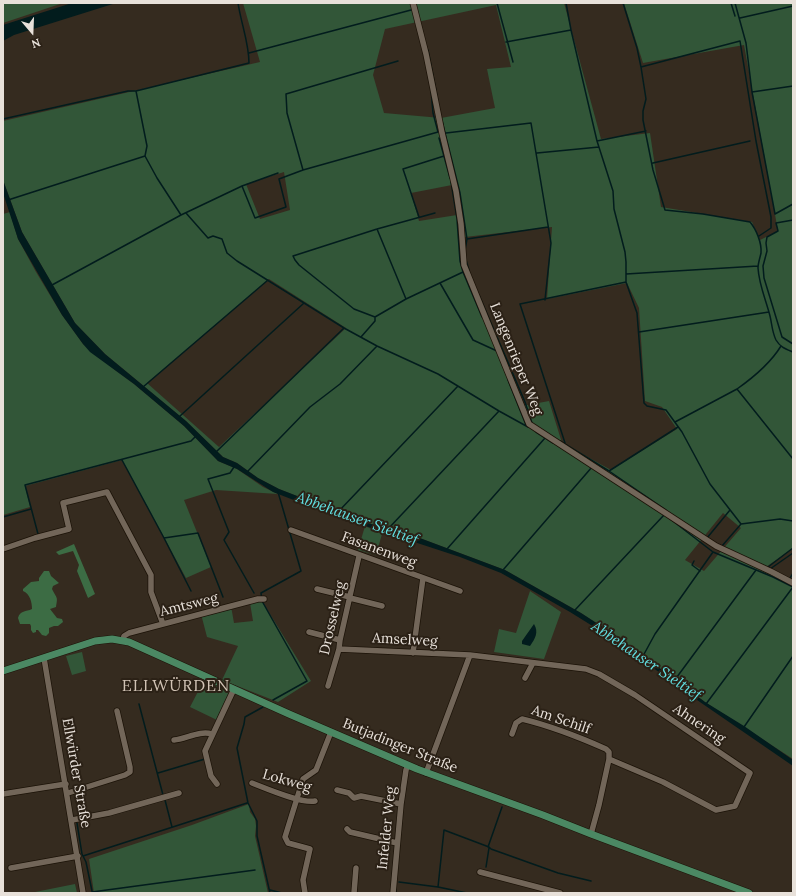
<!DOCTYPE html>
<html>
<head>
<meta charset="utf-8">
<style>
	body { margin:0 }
	#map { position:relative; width:796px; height:896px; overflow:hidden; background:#352b1f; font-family:Lora,serif }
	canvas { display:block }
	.frame { position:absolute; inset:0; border:4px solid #e8e1da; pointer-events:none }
	.north { position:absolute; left:12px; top:12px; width:40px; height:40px; -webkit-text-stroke:3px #2b2116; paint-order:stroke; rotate:161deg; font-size:11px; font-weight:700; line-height:16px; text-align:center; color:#e8e1da }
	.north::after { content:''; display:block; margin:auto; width:14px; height:18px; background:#e8e1da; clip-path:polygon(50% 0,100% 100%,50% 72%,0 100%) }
</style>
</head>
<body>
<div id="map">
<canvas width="796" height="896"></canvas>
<div class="frame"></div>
<div class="north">N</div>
</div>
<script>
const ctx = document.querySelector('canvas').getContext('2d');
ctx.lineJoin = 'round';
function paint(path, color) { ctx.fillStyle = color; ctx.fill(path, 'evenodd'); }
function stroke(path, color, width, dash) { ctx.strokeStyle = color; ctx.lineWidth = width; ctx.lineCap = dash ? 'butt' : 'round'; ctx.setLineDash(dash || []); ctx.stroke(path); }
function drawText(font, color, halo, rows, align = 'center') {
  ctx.font = font + ' Lora,serif'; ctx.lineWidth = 4; ctx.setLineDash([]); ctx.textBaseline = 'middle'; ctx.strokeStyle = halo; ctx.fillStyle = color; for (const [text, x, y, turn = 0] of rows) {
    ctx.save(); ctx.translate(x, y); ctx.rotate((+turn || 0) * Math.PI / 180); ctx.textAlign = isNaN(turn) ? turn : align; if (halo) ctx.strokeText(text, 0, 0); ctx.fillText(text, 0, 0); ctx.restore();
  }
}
paint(new Path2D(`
	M3,3H63L3,23Z
	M243,3H564L601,139L650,133L661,207L752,222L760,240L778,231L744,45L643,63L624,3H793V548L766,567L793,583V759L705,702L618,637L581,613L505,570L417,537L364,522L279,489L258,478L237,463L223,457L186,421L105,354L75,323L22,232L3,180V121L260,62ZM496,5L511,67L487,69L495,108L441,118L384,113L373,75L385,29ZM284,172L290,210L260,219L246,184ZM452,185L457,215L419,221L411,193ZM552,227L547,299L627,283L639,308L645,401L662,407L677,429L611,470L562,443L549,401L522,406L465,273V237ZM269,279L346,328L219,447L147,383ZM723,513L741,528L704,571L685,560Z
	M10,212L18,239L36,272L62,315L83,344L115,370L134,384L184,426L218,461L237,469L263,487L278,494L216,490L184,500L211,567L186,578L122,460L25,486L30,507L3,515V214Z
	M365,526L382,534L376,555L358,550Z
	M530,591L561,612L544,659L494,652L499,629L516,633Z
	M262,601L311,681L278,702L222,680L238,646L207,637L201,614L231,606L234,623L253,621L250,603Z
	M82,652L86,671L72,675L66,656Z
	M204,680L230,692L217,720L190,707Z
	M249,804L250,812L255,819L256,826L255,836L268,893H94L89,859L192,825Z
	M75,884L77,893H29H30Z`), '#325638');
paint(new Path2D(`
	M74,544L95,594L88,598L77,571L79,565L73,551L59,555L56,552Z
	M44,571H49L51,576L59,583L53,586L52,589C57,599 58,596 56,607L50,609L57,618L62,619L63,622L58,626H54L49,628V633L46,636L42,635L38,630H36V632L33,633L31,630V626L30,624H20L18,618C20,610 26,612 32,609C32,602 30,594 23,591V589L31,582L39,581V578Z`), '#3c6c44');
paint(new Path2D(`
	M72,3H116L14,35L3,41V25Z
	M3,180L22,232L75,323L105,354L186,421L223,457L237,463L258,478L279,489L364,522L417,537L505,570L581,613L618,637L705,702L744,726L793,760V766L697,700L615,640L570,612L501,573L460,557L335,516L273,492L237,469L218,461L184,426L134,384L90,352L83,344L62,315L18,239L3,193Z
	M534,624C539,632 535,639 530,646L522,644V641Z`), '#021c1d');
stroke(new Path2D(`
	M497,3L513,62
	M566,3L571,30L597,141L613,191L614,209L625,252L626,262V282L637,313L644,403L647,406L666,410L682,432L710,484L741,524
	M623,3L637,48L641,67L646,99L643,111V120L653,170L665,210L703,214L750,222C756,229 762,243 761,253C760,258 758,263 758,268C759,285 766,300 770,316C772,324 772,332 776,340C780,347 786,349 793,352
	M731,3L735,16
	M735,3L746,43L752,92L775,214L793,204
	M740,18L793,6
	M506,42L571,30
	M428,50L438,101
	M249,53L411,10
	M641,67L740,41L756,141L771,217V228L759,236
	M136,91L147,146L145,156L157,178L181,215
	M752,92L793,86
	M3,119L128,91H136L249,63C249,43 241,23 238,3
	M442,121L460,193L467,239L465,250
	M446,133L531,123L551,243L545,300
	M439,138L450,178
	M597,141L646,131
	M537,153L599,147
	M653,163L750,141
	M303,170L287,113L286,94L398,61
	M451,182L457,219L460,261L463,272L482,317
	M242,186L255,218L286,207L279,179L303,170L438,132L433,113L431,90
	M8,200L145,156
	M186,213L208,238L213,236L222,239L227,253L237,261L344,328L377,346L438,374L499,411L528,427
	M419,217L403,169L444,156
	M793,220L776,223L778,231L767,237L766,243L767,251L763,266L764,278L782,337L793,344
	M377,229L406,299
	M467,239L548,227
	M466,260L469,270
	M626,274L758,266
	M440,283L473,340L497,351
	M52,285L181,215L242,186L278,173
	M479,295L525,402L532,423
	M375,317L354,309L299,265L295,260L293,256L377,229L435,213
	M639,332L769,312
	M361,337L375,321V317L406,299L463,272
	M508,380L526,425
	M143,387L268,280
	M737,389L793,459
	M180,416L304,303
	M675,422L737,389C754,377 770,364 781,346
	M536,432L553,443
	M560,441L609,471L666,510
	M565,443L520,304L626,282
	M216,452L344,328
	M122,460L164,538L191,591
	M234,467L230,473L208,479L229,532L224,540L254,593
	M248,471L310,407L340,384L377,346
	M609,471L678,427
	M338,512L458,386
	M3,517L31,509
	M669,518L713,552
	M388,529L499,411
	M38,534L25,485L191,441L196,436
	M164,538L198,533L223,597
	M707,538L730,510
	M722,546L741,524L780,519L793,521
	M447,549L545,438
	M694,561L692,565L700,571
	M768,567L793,548
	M770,569L793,553
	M503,570L592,467
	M789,580L793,573
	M575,610L664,515
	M643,656L655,634L713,552L773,577L793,587
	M674,681L756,570
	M273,700L307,681L262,601L261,593L301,571L278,492
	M139,704L163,795
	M706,704L793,587
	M263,707L245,717L244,724L237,748L248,803L257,821V836L270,893
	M744,727L793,656
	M158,773L205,759
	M165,800L172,827
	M77,823L82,854L86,862L92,891
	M488,847L502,807
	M83,856L247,803
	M486,867L489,848
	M399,882L438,887L444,830L489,847L491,849L558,873L591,881
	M438,887L467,893
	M270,890L282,893
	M92,892L255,870
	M396,893V888`), '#021c1d', 1.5);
const minor = new Path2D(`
	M413,3L426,54L442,133L456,191L461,224L464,265L529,424L716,546L772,572L793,583
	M291,530L460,591
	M3,549L35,538L69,529L63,503L107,492L151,575V592L163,624
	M317,589L350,597
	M350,598L382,606
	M309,632L340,640
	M123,640L124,636L129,633L258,599H264
	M339,649L470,655L586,669L599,674L635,695L750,773L735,806L716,810L663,782L609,759
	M413,653L423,578
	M44,658L83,893
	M525,678L533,663
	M328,686L339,649L340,640L359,556
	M512,734L516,723L522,719C551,726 579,737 606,749L609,752V759L599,805L591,834
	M174,740C186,739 200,730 212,734
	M426,773L470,655
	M252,783C265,788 302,804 315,801
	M217,784L211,776L205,751L234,689
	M337,790L349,793L354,798L361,796L401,804
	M68,793L125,775L130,772V767L117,711
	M3,794L66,784
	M72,820L109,813L179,793
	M347,829L350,832L397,843
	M11,868L78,856
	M480,872L560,893
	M305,893L303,880L310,849L288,843L285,837L303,779L316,770L331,732
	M354,893L356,868
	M393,893L401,804L406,770L408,765`);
const major = new Path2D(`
	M3,671L95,641L112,639L129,642L289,714L417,769L543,815L591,834L749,893`);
stroke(minor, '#1c1308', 7);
stroke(major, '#1c1308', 8);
stroke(minor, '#726659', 5.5);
stroke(major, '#4b8863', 7);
drawText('14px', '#e8e1da', '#2b2116', [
	["Langenrieper Weg",516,359,68],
	["Fasanenweg",379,550,20],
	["Amtsweg",189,605,-14],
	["Drosselweg",333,618,-77],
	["Amselweg",405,640,3],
	["Am Schilf",561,720,19],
	["Ahnering",699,724,34],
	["Butjadinger Straße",400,746,22],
	["Ellwürder Straße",76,773,80],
	["Lokweg",287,781,16],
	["Infelder Weg",387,828,-84]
]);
drawText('italic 15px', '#61dfe1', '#2b2116', [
	["Abbehauser Sieltief",357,519,20],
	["Abbehauser Sieltief",646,661,34]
]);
ctx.letterSpacing = '1px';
drawText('16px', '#d1c3b5', '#2b2116', [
	["ELLWÜRDEN",176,686]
]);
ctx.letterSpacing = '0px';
</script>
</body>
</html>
